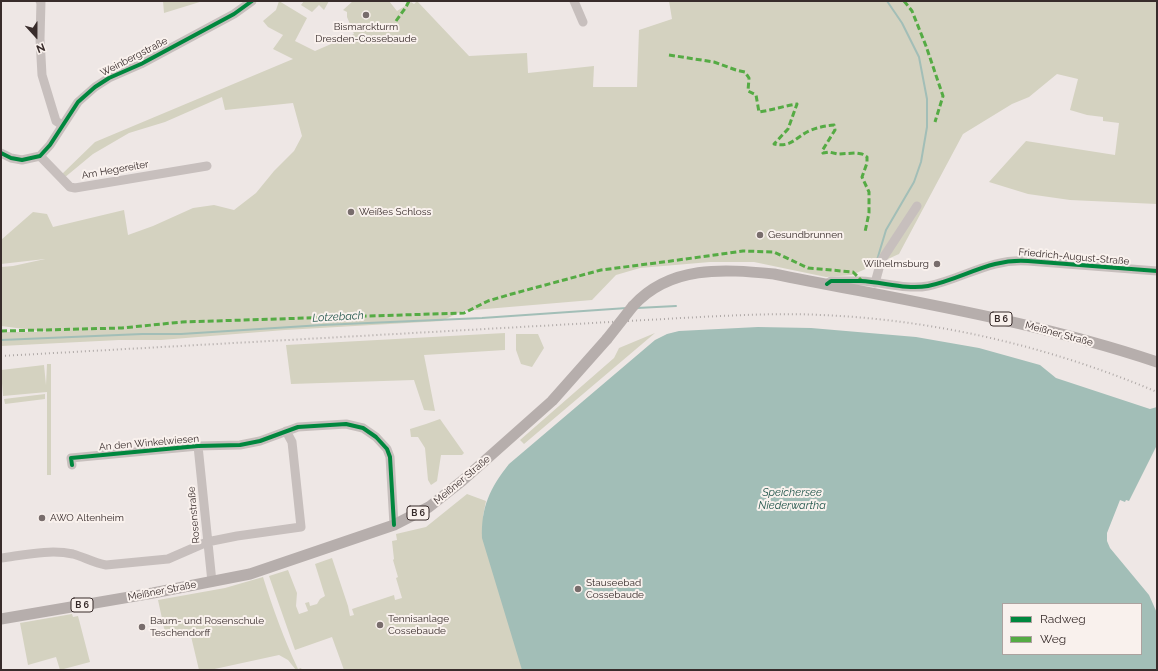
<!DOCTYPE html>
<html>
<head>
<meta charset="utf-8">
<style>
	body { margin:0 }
	#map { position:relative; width:1158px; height:671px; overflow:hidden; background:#eee7e5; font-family:Raleway,sans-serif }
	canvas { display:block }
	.frame { position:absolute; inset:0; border:2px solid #382c2b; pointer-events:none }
	.legend { position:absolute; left:1002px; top:603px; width:140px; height:52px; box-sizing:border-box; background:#f9f1ed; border:1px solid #aca29f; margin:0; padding:5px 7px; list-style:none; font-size:12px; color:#382c2b }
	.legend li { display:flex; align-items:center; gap:8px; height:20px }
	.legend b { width:20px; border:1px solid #aca29f }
	.north { position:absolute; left:16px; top:16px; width:40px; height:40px; -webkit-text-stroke:3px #f9f1ed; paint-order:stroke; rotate:159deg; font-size:11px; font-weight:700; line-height:16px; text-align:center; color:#382c2b }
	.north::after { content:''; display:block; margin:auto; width:14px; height:18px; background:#382c2b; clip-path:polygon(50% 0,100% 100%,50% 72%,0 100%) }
</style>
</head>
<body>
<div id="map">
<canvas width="1158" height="671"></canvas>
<div class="frame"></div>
<ul class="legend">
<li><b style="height:5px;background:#00873e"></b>Radweg</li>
<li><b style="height:5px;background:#55ab44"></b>Weg</li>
</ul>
<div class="north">N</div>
</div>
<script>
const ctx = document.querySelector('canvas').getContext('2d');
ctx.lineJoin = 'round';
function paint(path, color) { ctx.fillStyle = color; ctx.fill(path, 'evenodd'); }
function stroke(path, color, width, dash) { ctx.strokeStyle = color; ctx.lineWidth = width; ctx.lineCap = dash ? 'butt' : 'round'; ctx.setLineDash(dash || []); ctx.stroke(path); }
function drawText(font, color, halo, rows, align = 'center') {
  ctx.font = font + ' Raleway,sans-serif'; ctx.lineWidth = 4; ctx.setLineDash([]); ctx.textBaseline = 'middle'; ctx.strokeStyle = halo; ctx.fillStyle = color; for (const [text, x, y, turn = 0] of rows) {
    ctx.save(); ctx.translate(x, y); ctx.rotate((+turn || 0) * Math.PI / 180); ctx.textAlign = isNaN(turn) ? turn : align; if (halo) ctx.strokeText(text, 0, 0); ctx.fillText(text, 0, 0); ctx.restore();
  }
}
paint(new Path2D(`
	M163,1H203L164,13Z
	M279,1L307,18L295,41L315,51L354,34L347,17V12L343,10L353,1H389L397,11L411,2L414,4L417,1L469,56L527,53L528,73L594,66L593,87H637L639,30L672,19L669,1H1157V204L1070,200L1028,194L989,182L1026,141L1115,155L1119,123L1103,121V117L1087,115L1070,110L1078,79L1057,74L1029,97L1012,104L963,134L899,254L852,275L826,277L754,262H710L640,268L616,275L592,300L462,311L442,321L285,330L161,340H119L1,346V332H48L1,326V267L13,266L45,259L1,264V240L33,212L47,214L53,227L124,210L128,235L153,226L193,208L214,205L234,210L256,193L274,171L294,151L302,136L293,103L225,110L222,97L165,122L129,133L93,154L64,178L61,175L95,142L293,59L273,49L283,35L268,27L263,21L276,10Z
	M304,1H329L324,10L319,5L312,12L301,5Z
	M505,333V350L424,355L435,411L424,410L414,380L291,384L286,345Z
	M655,333L524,444L520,440L614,358L619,348Z
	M516,334H538L544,348L532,367L521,364L516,350Z
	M47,364H51V475H47V392L3,396L1,370L44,365L46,385Z
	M45,394V399L5,404L4,399Z
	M440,419L464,453L462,455H441L437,481L431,485L428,480L425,448L418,437H411L410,429L426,424Z
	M467,494L486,501L483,516L661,670H344L332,637L295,650L269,576L288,570L297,593L296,606L299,614L308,611L305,603L309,602L310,606L317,604L320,599L325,596L315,564L332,558L348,606L350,616L354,615L352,609L394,595L395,600L402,598L396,578L398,577L393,560L394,559L392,541L397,540L396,534L426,527Z
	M263,577C273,609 284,639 298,669L301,668L302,670H296L288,660L279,655L210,670H199L190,632L166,637L158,600L225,588Z
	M72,614L73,617L78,616L90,662L60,670L56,657L28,665L20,623Z`), '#d4d2c0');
paint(new Path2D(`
	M758,327L811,328L916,337L979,348L1040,365L1056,378L1150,409L1157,407V445L1129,501L1126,500L1125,502L1120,500L1107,533V541L1110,548L1149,595L1157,613V670H522L482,538C481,507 490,488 509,464L655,340L667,334L679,331ZM1003,604H1141V654H1003Z`), '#a2beb7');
stroke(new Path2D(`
	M877,260L886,230L914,182L921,162L927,127V99L919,57L902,23L887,1
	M637,308L676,306
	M1,340L142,334H181L322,325L482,318L627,308`), '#a2beb7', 2);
stroke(new Path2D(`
	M40,1H41L40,39L42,75L56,121L62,125
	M574,1L583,22
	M1,153L11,158L22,160L40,156L50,145L78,102L95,87L109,78L141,64L234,14L252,1
	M40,156L70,187L75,188L207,166
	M828,283L831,281C841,281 851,281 861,281C883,282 906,290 928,286C963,279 990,258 1028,261L1157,271
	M875,283L881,261L917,206
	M198,446L212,582
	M72,465L71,458L198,446L240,445L260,441L298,427L346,424L363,428L376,437L387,449L390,457L394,525
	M1,558C24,555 50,549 73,554C84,557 94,563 106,565L168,559L207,542L237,536L301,527L292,442L286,431`), '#c7bfbd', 9);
stroke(new Path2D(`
	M633,306C670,265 723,269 774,274C902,300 1032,320 1157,362
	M1,619L153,593L250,574L394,525L429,507L462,481L552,401L607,339`), '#b6aeac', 11);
stroke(new Path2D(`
	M1,356L700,317C741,315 781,313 822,315C937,320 1051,347 1157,392`), '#afa9a7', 2, [1, 3]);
stroke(new Path2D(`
	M607,339L633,306`), '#b6aeac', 11);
stroke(new Path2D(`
	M904,1L912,11L926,46L943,96L935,122
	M396,21L406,7L409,1
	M669,55L714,62L736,70L745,72L749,78L748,91L756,95L759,112C772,110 784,106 797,104L788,129L774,144C791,148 796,137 809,131C818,127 825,126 834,125L835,130L822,151L823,153L829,152L838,154L855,153L862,154L867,157V163L862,177L869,192V213L865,232
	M1,331L122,328L182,322L464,313L488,301L508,295L601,270L671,261L743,251L774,252L808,268L853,272L862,281`), '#55ab44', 3, [6, 3]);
stroke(new Path2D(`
	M1,153L11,158L22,160L40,156L50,145L78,102L95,87L109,78L141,64L234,14L252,1
	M827,284L831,281C841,281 851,281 861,281C883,282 906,290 928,286C963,279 990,258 1028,261L1157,271
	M72,465L71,458L198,446L240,445L260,441L298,427L346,424L363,428L376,437L387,449L390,457L394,525`), '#00873e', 4);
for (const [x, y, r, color] of [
	[366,15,4,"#786d6c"],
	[351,212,4,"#786d6c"],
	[760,235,4,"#786d6c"],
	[937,264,4,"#786d6c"],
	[42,518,4,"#786d6c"],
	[578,589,4,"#786d6c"],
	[380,625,4,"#786d6c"],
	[142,627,4,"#786d6c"]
]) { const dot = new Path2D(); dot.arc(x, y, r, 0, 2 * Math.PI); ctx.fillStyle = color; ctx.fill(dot); stroke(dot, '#f9f1ed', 1.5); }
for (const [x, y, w] of [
	[1001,319,22],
	[418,513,22],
	[82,605,22]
]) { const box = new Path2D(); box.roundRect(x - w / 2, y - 7, w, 14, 3); ctx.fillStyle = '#f9f1ed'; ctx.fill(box); stroke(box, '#382c2b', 1); }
drawText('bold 9px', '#382c2b', null, [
	["B 6",1001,319],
	["B 6",418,513],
	["B 6",82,605]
]);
drawText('10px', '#382c2b', '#f9f1ed', [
	["Bismarckturm",366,27,"center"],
	["Dresden-Cossebaude",366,39,"center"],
	["Weißes Schloss",359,212],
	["Gesundbrunnen",768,235],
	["Wilhelmsburg",929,264,"right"],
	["AWO Altenheim",50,518],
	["Stauseebad",586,583],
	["Cossebaude",586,595],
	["Tennisanlage",388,619],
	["Cossebaude",388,631],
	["Baum- und Rosenschule",150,621],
	["Teschendorff",150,633]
], 'left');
drawText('10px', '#382c2b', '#f9f1ed', [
	["Weinbergstraße",134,57,-27],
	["Am Hegereiter",115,170,-10],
	["Friedrich-August-Straße",1074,257,5],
	["Meißner Straße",1059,334,15],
	["An den Winkelwiesen",149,443,-5],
	["Meißner Straße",462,480,-40],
	["Rosenstraße",194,515,-95],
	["Meißner Straße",162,591,-11]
]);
drawText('italic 11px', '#24574d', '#f9f1ed', [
	["Lotzebach",338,317,-3],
	["Speichersee",792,493],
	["Niederwartha",792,506]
]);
</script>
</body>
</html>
